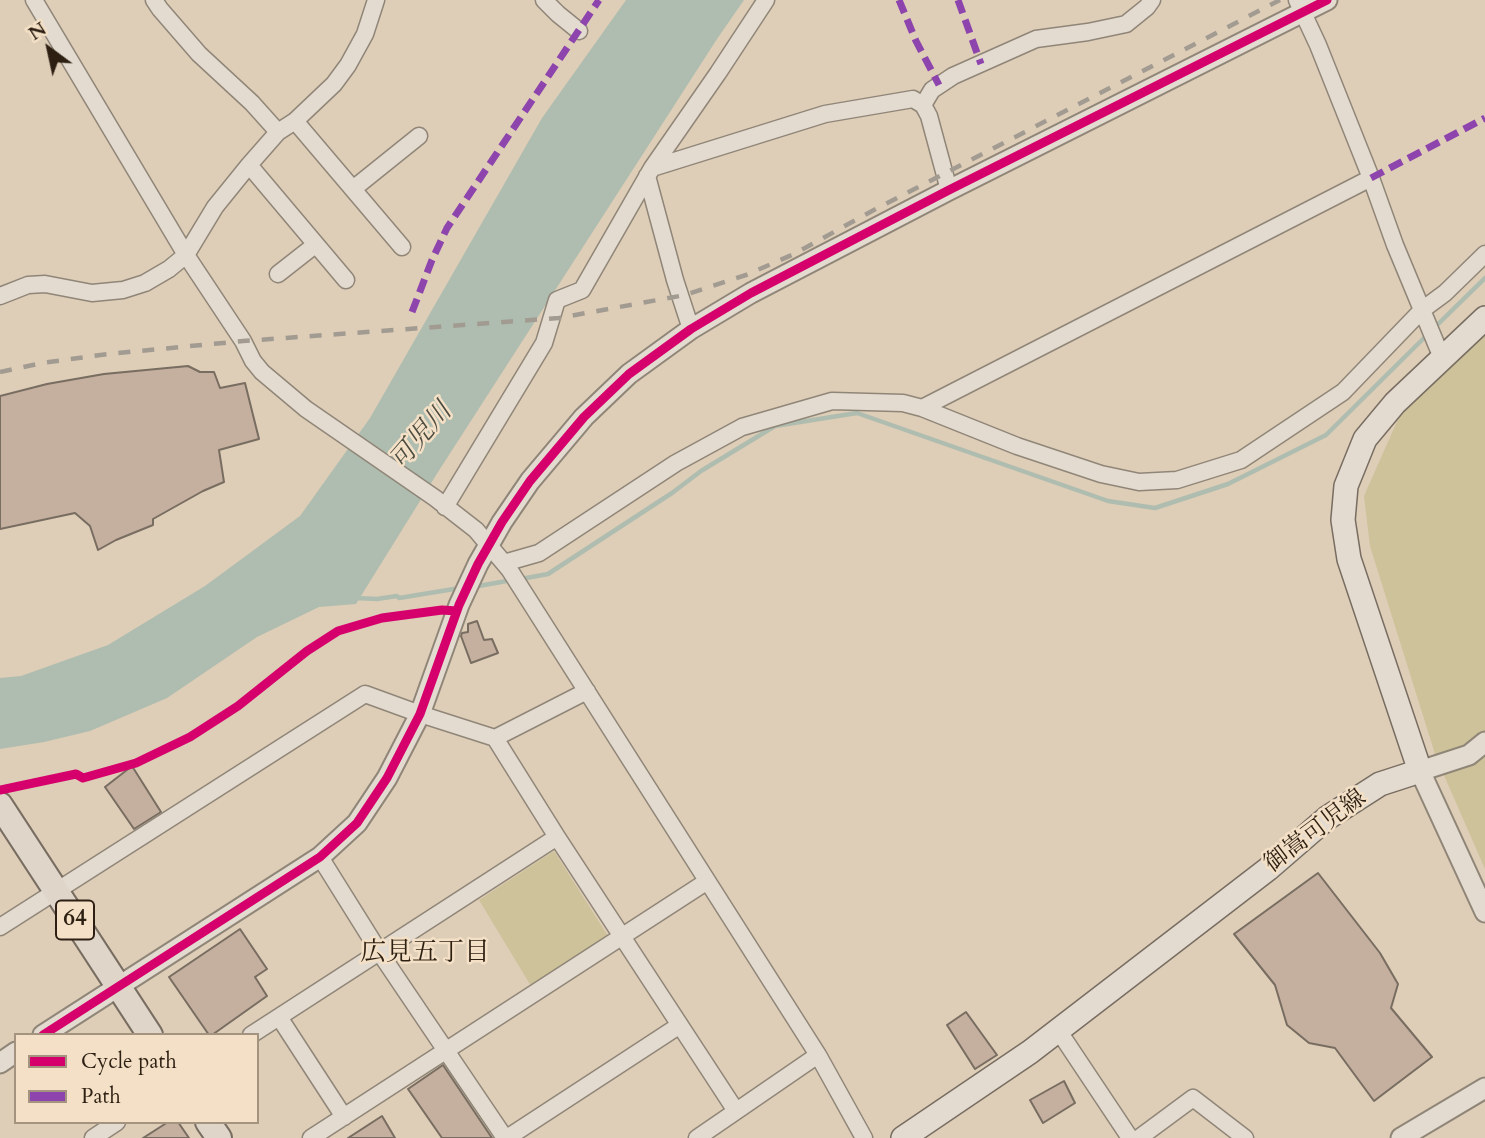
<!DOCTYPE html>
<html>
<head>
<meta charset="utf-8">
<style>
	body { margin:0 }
	#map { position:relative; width:1485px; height:1138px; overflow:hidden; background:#decdb7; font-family:Cardo,serif }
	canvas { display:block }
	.legend { position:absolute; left:14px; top:1033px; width:245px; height:91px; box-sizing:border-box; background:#f3e0c6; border:2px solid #a4937e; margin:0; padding:9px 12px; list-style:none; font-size:21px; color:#2d1f12 }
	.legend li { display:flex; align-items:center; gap:14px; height:35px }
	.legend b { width:35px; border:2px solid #a4937e }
	.north { position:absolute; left:14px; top:14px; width:70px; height:70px; -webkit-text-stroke:5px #f3e0c6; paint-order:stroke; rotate:327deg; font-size:19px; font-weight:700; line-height:28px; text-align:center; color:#2d1f12 }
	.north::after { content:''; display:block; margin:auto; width:24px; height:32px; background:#2d1f12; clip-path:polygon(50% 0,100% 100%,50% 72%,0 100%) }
</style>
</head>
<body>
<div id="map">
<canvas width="1485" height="1138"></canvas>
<ul class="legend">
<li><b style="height:9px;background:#d6006c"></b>Cycle path</li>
<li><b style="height:9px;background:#8e44ad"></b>Path</li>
</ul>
<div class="north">N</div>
</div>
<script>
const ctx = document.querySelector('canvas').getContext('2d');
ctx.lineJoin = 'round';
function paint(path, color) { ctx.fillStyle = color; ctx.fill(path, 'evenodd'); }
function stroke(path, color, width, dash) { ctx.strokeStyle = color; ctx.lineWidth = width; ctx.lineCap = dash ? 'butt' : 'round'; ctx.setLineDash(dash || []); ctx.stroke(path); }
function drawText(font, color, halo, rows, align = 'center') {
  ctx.font = font + ' Cardo,"Noto Serif JP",serif'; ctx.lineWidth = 5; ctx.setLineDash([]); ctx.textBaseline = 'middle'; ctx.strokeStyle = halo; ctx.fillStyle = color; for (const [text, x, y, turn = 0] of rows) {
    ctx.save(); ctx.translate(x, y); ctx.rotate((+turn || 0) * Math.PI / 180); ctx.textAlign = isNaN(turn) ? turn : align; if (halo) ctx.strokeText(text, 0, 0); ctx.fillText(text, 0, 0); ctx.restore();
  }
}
paint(new Path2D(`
	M1485,329V869L1436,757L1370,546L1364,496L1399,417Z
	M554,851L608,936L531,986L479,900Z`), '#cdc29a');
paint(new Path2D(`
	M626,0H744L717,39L438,472L356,604L319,607L257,637L167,698L90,731L44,742L0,749V678L21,676L108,645L205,586L300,516L370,418L542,118Z`), '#aebdaf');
stroke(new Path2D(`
	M1433,329L1485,278
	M521,579L548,574L672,493L701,471L775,426L857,413L1108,501L1155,508L1228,484L1326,435L1427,335
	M473,587L512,580
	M355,598L377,599L397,596L399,598L460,588`), '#aebdaf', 4.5);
const building = new Path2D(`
	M188,366L200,372H214L220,388L245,383L259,439L219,450L224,482L203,491L153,519V525L116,540L98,550L90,526L75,513L0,529V396L47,384L104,374Z
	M477,621L484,640L492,639L498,653L471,663L461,636L462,633L468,632V624Z
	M132,766L161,812L134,829L105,787Z
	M1318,873L1380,953L1398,984L1391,1008L1432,1057L1374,1101L1335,1048L1309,1043L1287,1025L1275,985L1234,934Z
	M240,929L267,969L255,977L267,996L212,1035H209L169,977Z
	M966,1012L997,1055L975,1069L947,1025Z
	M443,1065L492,1138H442L408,1089Z
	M1064,1081L1075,1103L1043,1123L1030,1100Z
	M382,1116L395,1138H348Z
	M168,1122H178L189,1138H143Z`);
paint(building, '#c5af9e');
stroke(building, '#786d61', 2);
const minor = new Path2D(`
	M34,0L186,255L243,341L253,361L262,372L306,409L435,498L476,530L509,569L818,1055L864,1138
	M154,0L160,9L199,54L252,103L278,132
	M544,0L558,14L579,31
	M1297,0L1318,45L1371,178L1395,245L1442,358
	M923,105L932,90L953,76L1036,39L1088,32L1126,24L1147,7L1152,0
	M295,121L402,247
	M249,165L346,280
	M652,168L825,114L913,99L923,105L929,116L949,190
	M647,176L675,280L691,329
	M353,189L419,136
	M278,274L315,245
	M0,296L28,285L45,284L92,293L123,290L145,283L169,269L186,255L215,207L249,165L278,132L295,121L334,84L348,65L365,34L376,0
	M922,408L1371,178
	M445,507L544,343L557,300L582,290L652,168L718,73L766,0
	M504,563L539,553L676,463L742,427L832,401L903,403L922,408L1017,446L1101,474L1139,482L1177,480L1241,460L1343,392L1422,310L1445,293L1485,254
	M495,738L587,691
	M320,857L380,953L505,1138
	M0,927L365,694L420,714L495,738L557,837L736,1111
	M279,1017L344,1117
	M1058,1030L1130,1138
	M251,1035L557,837
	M93,1138L117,1122
	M311,1138L706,882
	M507,1138L680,1025
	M697,1138L818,1055
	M1139,1138L1193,1098L1245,1138`);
const tertiary = new Path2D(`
	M1485,742L1469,755L1420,771L1485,912
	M43,1035L320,857L357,823L387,778L420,714L459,605L478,564L502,522L530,481L584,417L629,374L691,329L751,293L949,190L1327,0
	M0,1063L16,1052
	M1401,1138L1485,1088`);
const secondary = new Path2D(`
	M903,1138L1030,1052L1268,869L1327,818L1380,784L1420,771L1349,559L1343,520L1346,486L1365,439L1395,403L1485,318`);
const primary = new Path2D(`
	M0,805L150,1035
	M208,1122L219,1138`);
stroke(minor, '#908678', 19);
stroke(tertiary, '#908678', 23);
stroke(secondary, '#786d61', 26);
stroke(primary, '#786d61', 28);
stroke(minor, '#e3dbd0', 16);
stroke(tertiary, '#e3dbd0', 19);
stroke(secondary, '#e3dbd0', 23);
stroke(primary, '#dfd6c9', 24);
stroke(new Path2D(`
	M0,372L42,363L108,354L243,341L559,318L685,295L746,275L794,254L872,211L1280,0`), '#a29b91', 4.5, [12, 12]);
stroke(new Path2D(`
	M899,0L916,41L939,85
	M958,0L981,64
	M1371,178L1485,118
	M412,312L432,260L447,228L599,0`), '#8e44ad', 7, [14, 7]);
stroke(new Path2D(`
	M0,790L76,774L83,778L136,763L190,737L238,706L307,651L338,631L382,618L442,610L457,611
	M43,1035L320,857L357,823L387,778L420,714L459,605L478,564L502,522L530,481L584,417L629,374L691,329L751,293L949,190L1327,0`), '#d6006c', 9);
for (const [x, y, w] of [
	[75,920,38]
]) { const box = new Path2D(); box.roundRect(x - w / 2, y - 19.5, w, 39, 5); ctx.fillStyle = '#f3e0c6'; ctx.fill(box); stroke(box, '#2d1f12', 2); }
drawText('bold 23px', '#2d1f12', null, [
	["64",75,920]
]);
drawText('24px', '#2d1f12', '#f3e0c6', [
	["御嵩可児線",1316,832,-37]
]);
drawText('italic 26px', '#4d4c40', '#f3e0c6', [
	["可児川",422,437,-49]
]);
drawText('26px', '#2d1f12', '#f3e0c6', [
	["広見五丁目",425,954]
]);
</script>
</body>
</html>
